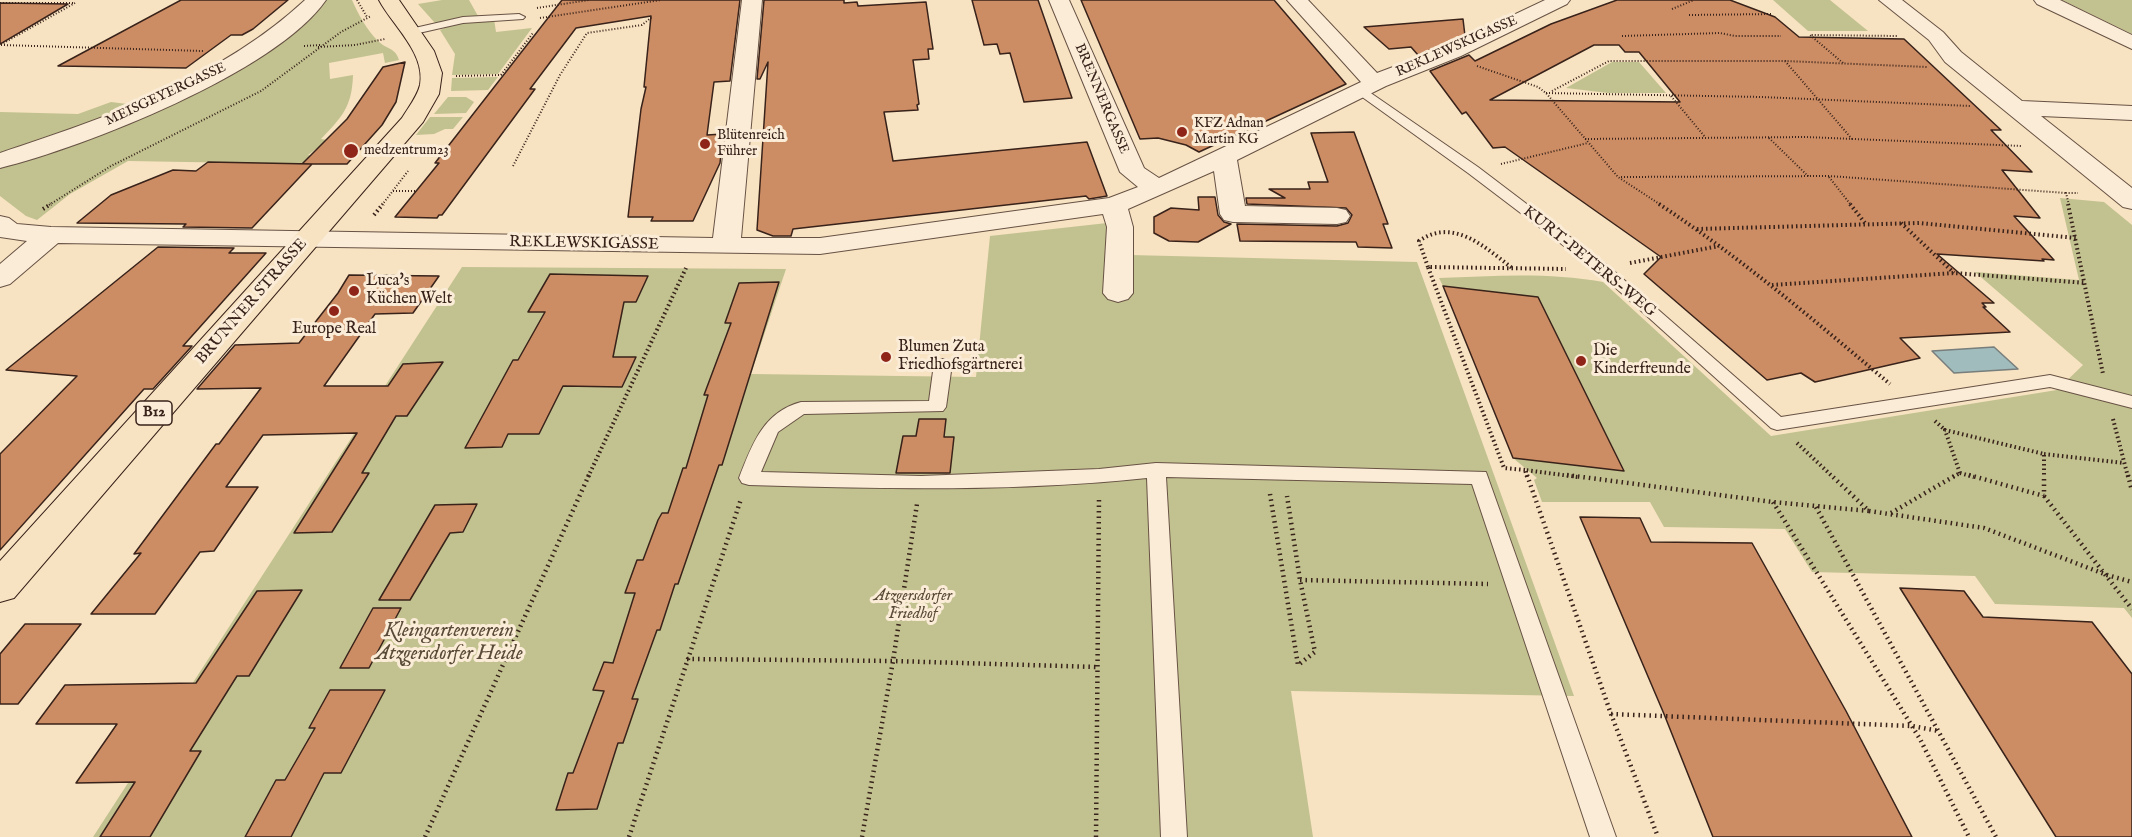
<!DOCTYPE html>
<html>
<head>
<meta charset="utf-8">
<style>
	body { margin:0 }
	canvas { display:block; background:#f7e2c1 }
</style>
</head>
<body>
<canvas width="2132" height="837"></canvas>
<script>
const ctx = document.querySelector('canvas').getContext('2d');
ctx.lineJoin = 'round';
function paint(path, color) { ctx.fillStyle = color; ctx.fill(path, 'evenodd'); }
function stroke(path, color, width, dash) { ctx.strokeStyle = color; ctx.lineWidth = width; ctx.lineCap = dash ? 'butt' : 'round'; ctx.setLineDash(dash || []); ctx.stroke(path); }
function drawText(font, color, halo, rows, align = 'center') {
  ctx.font = font + ' "IM FELL English",serif'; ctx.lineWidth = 6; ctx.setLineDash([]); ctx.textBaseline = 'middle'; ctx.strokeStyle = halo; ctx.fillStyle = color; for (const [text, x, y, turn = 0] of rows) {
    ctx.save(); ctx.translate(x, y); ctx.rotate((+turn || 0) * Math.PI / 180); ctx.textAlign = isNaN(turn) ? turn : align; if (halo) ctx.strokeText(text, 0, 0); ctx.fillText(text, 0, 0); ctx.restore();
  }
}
paint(new Path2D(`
	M325,0H352C358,14 367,30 378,41C387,50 395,47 399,60L385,63L383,53L329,63L330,79L353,75C352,107 342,117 321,139L328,140L308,155L312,156L304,164L128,161L70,194L37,220L26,216L0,196V166L111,127Z
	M442,0H469L478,16L435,23L418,4Z
	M1773,0H1830L1868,31H1808Z
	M2062,0H2132V34Z
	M494,19L496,32L532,28L498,74L452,75L455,54L440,30L451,25Z
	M1612,62H1639L1666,93H1608L1566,88Z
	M498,77L488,90L451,91L452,78Z
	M448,97H466L474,102L466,113L434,114Z
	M111,102L127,104L126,108L114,114L0,154V112L78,114Z
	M430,117H463L453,129H445L434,134L416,135Z
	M2060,198L2104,202L2132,225V618L2124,608L1995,604L1975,576L1812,572L1785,529L1664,527L1650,502H1542L1534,480L1537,478L1513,458L1624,470L1538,297L1443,286L1439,278C1493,276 1549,272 1603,282L1771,436L2057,390L2083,365L1975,272L2079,280Z
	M1125,221L1130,255L1417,262L1574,696L1291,691L1313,837H93L462,267L786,269L751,374L976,377L990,236Z`), '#c2c290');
const water = new Path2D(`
	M1994,347L2018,369L1954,373L1932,351Z`);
paint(water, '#a1bcbd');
stroke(water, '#777e7c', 1.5);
const building = new Path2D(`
	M181,0H288L253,29L242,35H231L186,68L58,66Z
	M562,0H740L730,81L714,82L707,135L723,134L720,163L693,221H651L653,217H628L641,109L646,87H644L651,16L576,28L530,89H535L442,215H439L437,218L395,217L439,163H435Z
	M764,0H844V3L857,2L858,6L926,2L933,49H928L929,59L913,60L919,104L917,105L918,110L884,112L893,161L1087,142L1107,196L1089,199L1086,196L793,229L791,236H773L757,230L768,62L760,79H757Z
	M972,0H1038L1072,98L1024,102L1010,53L1000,54L997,44L984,45Z
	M1081,0H1274L1346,84L1199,152L1186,145L1158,138L1140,139Z
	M1617,0H1730L1775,17L1799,37L1904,39L2001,130H1991L2032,172L2002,170L2040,218L2014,216L2054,260L2042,259L2044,261L1937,254L1994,303H1982L1986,307H1983L2010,332L1900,338L1920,358L1815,382L1801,373L1767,380L1644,274L1661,257L1505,147L1493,148L1466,112L1462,114L1430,71L1469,55L1475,61L1551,24ZM1594,45H1619L1625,52H1639L1680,102L1490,100Z
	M0,3L68,4L0,44Z
	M1463,19L1465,36L1418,55L1411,47L1389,49L1364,27Z
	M405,62L396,102L382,125L347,164H302L347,119L383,67Z
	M1354,132L1388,224H1383L1392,248L1358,247L1356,242L1240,241L1237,224L1337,226L1348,223L1352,215L1346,208L1247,204L1246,198H1285L1269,189H1310L1308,182H1328L1311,133Z
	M208,162L312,164L252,228L183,227L186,224L77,223L111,195L173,170L196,171Z
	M1198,197H1215L1218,215L1224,222L1231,224L1198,242L1169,241L1154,233V217L1171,208L1199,210Z
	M158,247L234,248L229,253H266L183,346H192L153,389H144L0,550V454L77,376L6,370Z
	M550,274L648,276L636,302H624L613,357H636L622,387L563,386L539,434H508L502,447L465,448L513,360H518L545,312H528Z
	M349,275L439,276L413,313L375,314L324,386H388L403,364L443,362L407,416H396L362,473H369L332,532L294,533L357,433L263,435L226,487H258L214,551L200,552L155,614H91L141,553L134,554L216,444H219L261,388L197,389L235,345L299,343L338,293Z
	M779,282L722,465H719L678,584H675L660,630H657L632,699H638L623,743H618L597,809L556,810L568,773H573L604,691L593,690L604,662L613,663L635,593H625L637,560H643L658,520L662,513H668L683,468H686L708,395H704L731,323H725L739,283Z
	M1443,286L1538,297L1624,471L1513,458Z
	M919,419H946L944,437H954L950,473H896L903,436H916Z
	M477,504L463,532L450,533L410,600H379L435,505Z
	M1580,517L1640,518L1651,542L1752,543L1846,711L1912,837H1713L1664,714Z
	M1900,588L1964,591L1983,617L2092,622L2132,674V837H2056Z
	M302,590L249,676H237L190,751H201L150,837H100L135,782L76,783L117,724H36L65,685L196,683L257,591Z
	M373,608H401L369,668H340Z
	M25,624H81L18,704H0V654Z
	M330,690H385L341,773H324L291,837H245L276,780H285L315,728H309Z`);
paint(building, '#cc8d64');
stroke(building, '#38221a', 1.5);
const lane = new Path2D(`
	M519,14L525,17L523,19L463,23L410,35L404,32L406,30L463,17Z
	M1362,87L1478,167L1607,265L1781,417L2050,375L2132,396V408L2050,387L1777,430L1771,428L1597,271L1468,173L1358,94L1356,91Z
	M943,359L949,360L952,364L946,407L943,411L804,414L778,432L761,472L921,476L1099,469L1156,463L1486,472L1616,837H1590L1472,484L1166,477L1187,837H1161L1147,478C1014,492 882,489 749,485L742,483L739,478C752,445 763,412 801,402L929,401L934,364L937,360Z`);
const street = new Path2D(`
	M305,0H326C276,72 85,147 0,168V153C108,117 220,79 305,0Z
	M742,0H762L741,238H820L1109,198L1138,187L1120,172L1049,0H1069L1144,168L1159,178L1361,82L1287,0H1308L1377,73L1446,47L1545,0H1570L1567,4L1461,56L1386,86L1237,160L1245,206L1337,208L1346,210L1350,216L1346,222L1337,224L1233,222L1224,220L1220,214L1214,171L1128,209L1133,227V293L1128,299L1118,302L1108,299L1103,293L1107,227L1103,214L820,254L58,243L10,284L0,287V264L27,241L0,237V216L9,218L17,224L51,227L713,238Z
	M1879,0H1902L1943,32L1961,52L2022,101L2132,106V120L2041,116L2132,188V209L2123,207L1945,62L1929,40Z
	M2034,0H2060L2132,35V49L2037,4Z`);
const primary = new Path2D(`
	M379,0H399L434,51L442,73L439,94L423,122L14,598L0,602V561L402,118C408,108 417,97 420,85C426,53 392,25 379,0Z`);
stroke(lane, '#685244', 2);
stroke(street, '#685244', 2);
stroke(primary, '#38221a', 2);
stroke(new Path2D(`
	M357,0L367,17
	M0,3H75L0,45
	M537,8L589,0
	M1672,9L1694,0
	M1689,15L1773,14
	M540,18L661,0
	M1622,36L1720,33L1735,36H1781
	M1,45L203,51
	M304,46L320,45
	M318,47L355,45L385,39
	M1785,61L1852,139
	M1843,63L1810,35L1898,36
	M1477,66L1538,87L1546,93L1618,177L1661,205
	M456,76L501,75L533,33
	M1552,91L1609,61H1785L1927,67
	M1546,93L1762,97L1971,106
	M1671,96L1705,137
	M1769,138L1809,177
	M1585,139L1805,137L2021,146
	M1501,164L1588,143
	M513,166L560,75L587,33L642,25L652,17
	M1621,177L1829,176L2066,193
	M1829,177L1851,205
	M393,191H416
	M49,205L111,166L261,91L341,32L371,16
	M382,205L408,171
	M2069,205L2066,193H2078`), '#38221a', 2, [1, 2]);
stroke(new Path2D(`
	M1659,204C1741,258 1815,321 1890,384
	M1850,204L1865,223
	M2068,204L2103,374
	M43,209L51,204
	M374,215L383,204
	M1901,223L1954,273
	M1697,229L1919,223L2076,238
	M1630,263L1719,246
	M1428,267L1419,241C1453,217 1485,247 1512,268
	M1772,285L1954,273L2086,283
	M2113,419L2128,477
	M1935,421L1945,430
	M1797,443L1833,477
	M2044,454L2124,463
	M1525,470L1504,468L1428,267L1566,269
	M1960,473L1974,477
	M1960,473L1945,430L2044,454V477
	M588,477L686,268
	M1527,477L1525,470L1578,477
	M1953,477L1960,473`), '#38221a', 4, [1.5, 3]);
stroke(new Path2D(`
	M1527,475L1611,714L1658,837
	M1567,475L1773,502L1869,511L1831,475
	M1969,475L2044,496V475
	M2128,475L2132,491
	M1270,494L1298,665L1315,652L1300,580L1287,496
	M2044,496L2132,609
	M1773,502L1920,739L1969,837
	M1816,507L1996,837
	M1869,511L1984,528L2107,575L2132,582
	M1891,513L1956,475
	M1300,580L1488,584
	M687,659L893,661L1097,667
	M1611,714L1912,726L1939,731
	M425,837L589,475
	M629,837L741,499
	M862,837L893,661L917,504
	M1096,837L1099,498`), '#38221a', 4.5, [1.5, 4]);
paint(lane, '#faecd7');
paint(street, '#faecd7');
paint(primary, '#f7e2c1');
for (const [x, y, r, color] of [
	[1182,132,6,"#8f2418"],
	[705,144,6,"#8f2418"],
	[351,151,8,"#8f2418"],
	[354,291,6,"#8f2418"],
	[334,311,6,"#8f2418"],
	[886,357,6,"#8f2418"],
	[1581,361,6,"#8f2418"]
]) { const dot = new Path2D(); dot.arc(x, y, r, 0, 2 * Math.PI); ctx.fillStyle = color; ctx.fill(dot); stroke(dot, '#faecd7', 2); }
drawText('14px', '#38221a', '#faecd7', [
	["REKLEWSKIGASSE",1457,47,-24],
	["MEISGEYERGASSE",166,95,-25],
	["BRENNERGASSE",1101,99,67]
]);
drawText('14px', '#38221a', '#faecd7', [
	["KFZ Adnan",1194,124],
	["Martin KG",1194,140],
	["Blütenreich",717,136],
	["Führer",717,152],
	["medzentrum23",364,151]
], 'left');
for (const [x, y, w] of [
	[154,413,36]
]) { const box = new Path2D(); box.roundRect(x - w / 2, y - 12, w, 24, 4.5); ctx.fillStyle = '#faecd7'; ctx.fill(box); stroke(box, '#38221a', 1.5); }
drawText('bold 15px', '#38221a', null, [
	["B12",154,413]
]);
drawText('16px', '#38221a', '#faecd7', [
	["REKLEWSKIGASSE",584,244,1],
	["KURT-PETERS-WEG",1589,262,39],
	["BRUNNER STRASSE",252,302,-49]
]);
drawText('16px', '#38221a', '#faecd7', [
	["Luca's",366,282],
	["Küchen Welt",366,300],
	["Europe Real",334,330,"center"],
	["Blumen Zuta",898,348],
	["Friedhofsgärtnerei",898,366],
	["Die",1593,352],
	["Kinderfreunde",1593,370]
], 'left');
drawText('italic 16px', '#5a4a38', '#faecd7', [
	["Atzgersdorfer",913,597],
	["Friedhof",913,615]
]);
drawText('italic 20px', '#5a4a38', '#faecd7', [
	["Kleingartenverein",449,632],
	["Atzgersdorfer Heide",449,655]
]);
</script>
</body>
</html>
